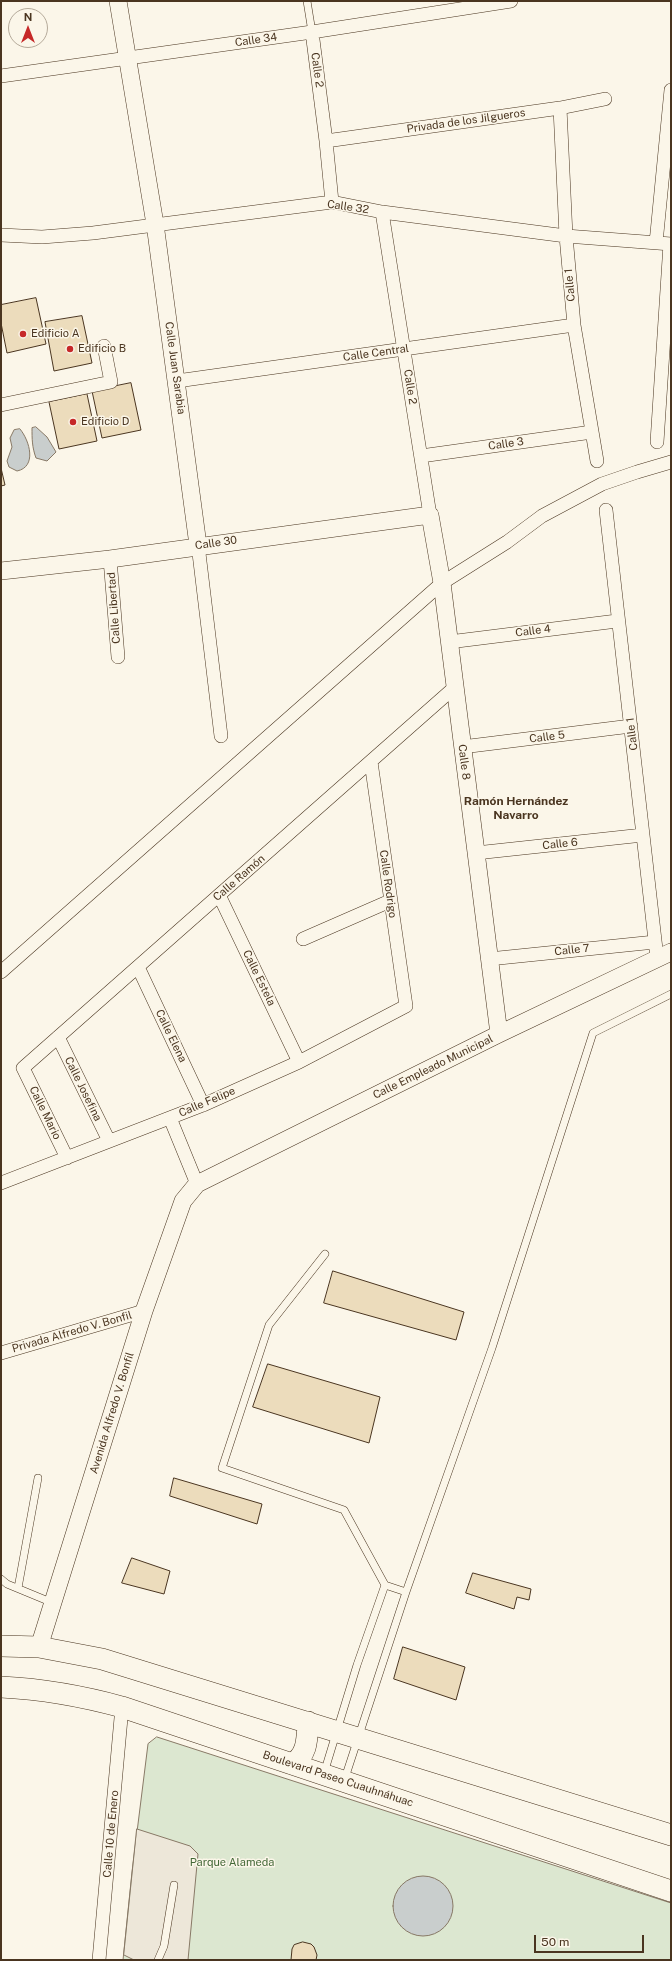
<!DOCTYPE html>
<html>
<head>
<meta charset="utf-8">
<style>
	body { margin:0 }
	#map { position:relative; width:672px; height:1961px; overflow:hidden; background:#fbf6e9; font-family:"Public Sans",sans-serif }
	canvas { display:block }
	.frame { position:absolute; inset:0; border:2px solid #4a3520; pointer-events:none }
	.north { position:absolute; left:8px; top:8px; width:40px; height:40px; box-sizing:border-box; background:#fbf6e9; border:1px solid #b4a999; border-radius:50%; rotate:0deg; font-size:11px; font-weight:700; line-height:16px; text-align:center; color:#4a3520 }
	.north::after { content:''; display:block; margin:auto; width:14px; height:18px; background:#c62828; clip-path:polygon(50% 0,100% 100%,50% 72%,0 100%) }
	.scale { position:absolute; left:534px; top:1935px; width:110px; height:18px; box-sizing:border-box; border:2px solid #4a3520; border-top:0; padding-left:5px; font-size:12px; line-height:14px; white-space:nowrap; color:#4a3520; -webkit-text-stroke:3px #fbf6e9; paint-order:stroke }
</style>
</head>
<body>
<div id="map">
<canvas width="672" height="1961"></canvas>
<div class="frame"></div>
<div class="north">N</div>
<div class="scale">50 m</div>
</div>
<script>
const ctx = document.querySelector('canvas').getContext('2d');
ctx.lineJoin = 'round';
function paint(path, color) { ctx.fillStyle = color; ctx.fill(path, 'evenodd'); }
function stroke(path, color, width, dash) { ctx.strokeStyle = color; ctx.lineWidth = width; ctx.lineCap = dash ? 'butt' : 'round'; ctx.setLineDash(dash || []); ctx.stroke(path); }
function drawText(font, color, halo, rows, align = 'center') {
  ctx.font = font + ' "Public Sans",sans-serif'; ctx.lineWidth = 3; ctx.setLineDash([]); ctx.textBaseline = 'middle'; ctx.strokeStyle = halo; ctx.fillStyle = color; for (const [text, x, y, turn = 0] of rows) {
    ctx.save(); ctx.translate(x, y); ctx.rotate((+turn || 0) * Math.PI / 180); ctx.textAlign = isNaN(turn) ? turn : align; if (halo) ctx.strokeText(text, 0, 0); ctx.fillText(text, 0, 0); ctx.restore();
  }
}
const green = new Path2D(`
	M157,1737L671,1903V1960H123L132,1872L148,1744Z`);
paint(green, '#dce7d0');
stroke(green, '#887966', 1);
const parking = new Path2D(`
	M137,1829L190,1846L198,1854L188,1960H134L124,1955Z`);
paint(parking, '#ede7d9');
stroke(parking, '#887966', 1);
const water = new Path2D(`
	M36,427L47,437L56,452L47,461L36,458C32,447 32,439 32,428Z
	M20,429C30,441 37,467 17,471L9,467L7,461L12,447L10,438L14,430Z
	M393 1906a30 30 0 1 1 60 0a30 30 0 1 1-60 0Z`);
paint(water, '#c9cecd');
stroke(water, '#887966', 1);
const building = new Path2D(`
	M36,298L46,344L7,353L1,323V305Z
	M82,316L92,363L54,371L45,322Z
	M131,383L141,430L102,438L92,391Z
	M87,394L97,441L59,449L49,402Z
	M1,468L5,485L1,486Z
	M333,1271L464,1312L456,1340L324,1303Z
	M268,1364L380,1397L369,1443L253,1407Z
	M174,1478L262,1504L257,1524L170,1496Z
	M132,1558L170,1571L164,1594L122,1583Z
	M473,1573L531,1589L529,1600L517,1597L514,1609L466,1593Z
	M403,1647L465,1667L456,1700L394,1679Z
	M303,1942L311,1944L314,1947L317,1955L316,1960H291L292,1949L294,1945Z`);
paint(building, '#ecdcbc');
stroke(building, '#4a3520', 1);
const service = new Path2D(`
	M307,1L312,32
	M325,1254L269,1325L222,1468L344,1510L385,1585L406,1592
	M1,1579L7,1584L53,1603
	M18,1588L38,1478
	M324,1773L357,1665L385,1585
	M344,1781L406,1592L492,1348L593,1033L671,994
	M158,1960L164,1946L174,1885`);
const minor = new Path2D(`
	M312,32L326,141L332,202
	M1,76L312,32L511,1
	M560,108L566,236L574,325L597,461
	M326,141L560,108L605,99
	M382,212L430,515
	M1,235L42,237L93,233L332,202L382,212L566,236L671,244
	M656,243L671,90
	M177,381L574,325
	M1,405L111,382L104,346
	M657,442L670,244
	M421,456L592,432
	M606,510L657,958
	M198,545L221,736
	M110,559L118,657
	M449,642L617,621
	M462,747L631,726
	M476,853L643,835
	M219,895L299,1062
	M303,939L390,901
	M489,959L655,942
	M138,967L203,1105
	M1,972L442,583L507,542L542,516L602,484L637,472L671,462
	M58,1037L109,1141
	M170,1118L197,1184
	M67,1158L23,1068L455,687
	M1,1183L203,1105L299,1062L406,1006L371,762
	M1,1353L144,1311
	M99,1960L122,1707`);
const tertiary = new Path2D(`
	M118,1L155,224L198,545
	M1,571L110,559L430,515L442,583L499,1034
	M39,1647L144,1311L183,1201L197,1184L499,1034L671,952`);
const primary = new Path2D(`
	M1,1646L39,1647L102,1659L671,1835
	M1,1687C42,1689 82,1696 122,1707L671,1891
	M292,1764C308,1755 307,1738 308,1722`);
stroke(service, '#4a3520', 8);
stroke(minor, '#4a3520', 14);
stroke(tertiary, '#4a3520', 18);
stroke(primary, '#4a3520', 22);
stroke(service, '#fbf6e9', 7);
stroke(minor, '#fbf6e9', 13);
stroke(tertiary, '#fbf6e9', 17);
stroke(primary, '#fbf6e9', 21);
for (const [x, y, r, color] of [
	[23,334,4,"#c62828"],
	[70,349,4,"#c62828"],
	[73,422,4,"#c62828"]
]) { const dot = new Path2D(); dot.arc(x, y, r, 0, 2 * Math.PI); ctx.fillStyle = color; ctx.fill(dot); stroke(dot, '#fbf6e9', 1.5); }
drawText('11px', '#4a3520', '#fbf6e9', [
	["Calle 34",256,40,-8],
	["Calle 2",317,70,82],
	["Privada de los Jilgueros",466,121,-8],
	["Calle 32",348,207,8],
	["Calle 1",570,285,-95],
	["Calle Central",376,353,-8],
	["Calle Juan Sarabia",175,368,82],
	["Calle 2",410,387,81],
	["Calle 3",506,444,-8],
	["Calle 30",216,543,-8],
	["Calle Libertad",114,608,-94],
	["Calle 4",533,631,-7],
	["Calle 1",632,734,-97],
	["Calle 5",547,737,-7],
	["Calle 8",464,762,83],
	["Calle 6",560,844,-6],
	["Calle Ramón",239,878,-41],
	["Calle Rodrigo",388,884,82],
	["Calle 7",572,950,-6],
	["Calle Estela",259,978,64],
	["Calle Elena",171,1036,64],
	["Calle Empleado Municipal",433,1067,-26],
	["Calle Josefina",83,1089,64],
	["Calle Felipe",207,1102,-23],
	["Calle Mario",45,1113,64],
	["Privada Alfredo V. Bonfil",72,1332,-16],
	["Avenida Alfredo V. Bonfil",112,1413,-73],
	["Boulevard Paseo Cuauhnáhuac",338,1779,18],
	["Calle 10 de Enero",111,1834,-85]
]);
drawText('11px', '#4a3520', '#fbf6e9', [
	["Edificio A",31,334],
	["Edificio B",78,349],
	["Edificio D",81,422]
], 'left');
drawText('11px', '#436837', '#fbf6e9', [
	["Parque Alameda",232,1863]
]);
drawText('bold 12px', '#4a3520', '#fbf6e9', [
	["Ramón Hernández",516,801],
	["Navarro",516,815]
]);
</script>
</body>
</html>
